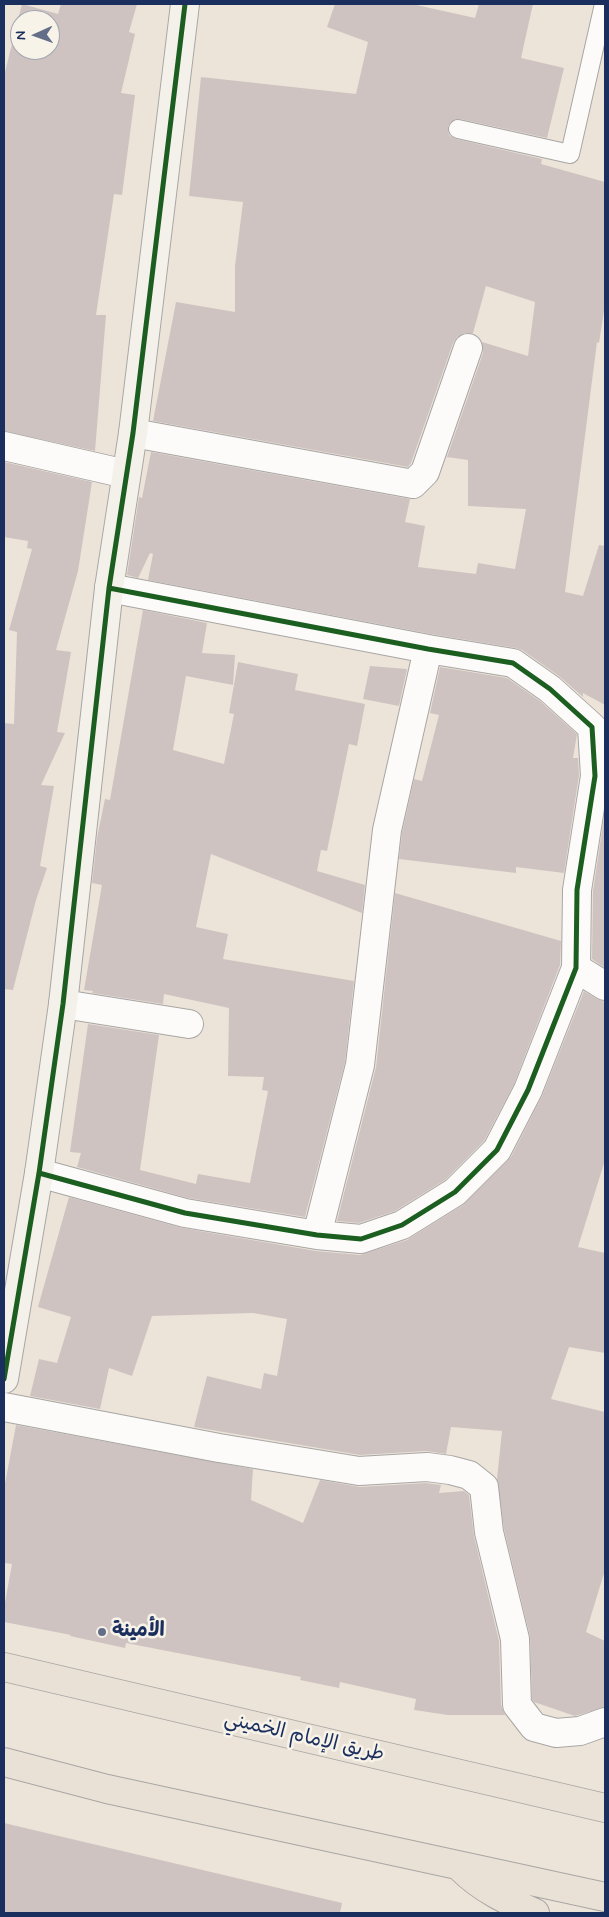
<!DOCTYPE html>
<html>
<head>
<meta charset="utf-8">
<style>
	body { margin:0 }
	#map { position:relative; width:609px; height:1917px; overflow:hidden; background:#ece4d8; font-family:Mynerve,sans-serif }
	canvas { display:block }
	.frame { position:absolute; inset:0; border:5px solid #1b2f5e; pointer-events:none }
	.north { position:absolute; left:10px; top:10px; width:50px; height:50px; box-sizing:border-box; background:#f7f3e8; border:1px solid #9fa5b1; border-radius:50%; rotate:268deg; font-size:14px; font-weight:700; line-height:20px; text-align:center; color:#1b2f5e }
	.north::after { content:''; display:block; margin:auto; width:18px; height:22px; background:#646e89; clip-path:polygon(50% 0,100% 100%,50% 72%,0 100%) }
</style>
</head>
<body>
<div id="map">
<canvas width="609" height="1917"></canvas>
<div class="frame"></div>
<div class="north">N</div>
</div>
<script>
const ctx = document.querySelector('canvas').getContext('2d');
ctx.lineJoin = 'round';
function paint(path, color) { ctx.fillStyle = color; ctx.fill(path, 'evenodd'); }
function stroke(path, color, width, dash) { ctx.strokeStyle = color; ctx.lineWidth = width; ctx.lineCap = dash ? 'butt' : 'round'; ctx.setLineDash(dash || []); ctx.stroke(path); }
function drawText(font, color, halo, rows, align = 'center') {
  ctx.font = font + ' Mynerve,"Playpen Sans Arabic",sans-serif'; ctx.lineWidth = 5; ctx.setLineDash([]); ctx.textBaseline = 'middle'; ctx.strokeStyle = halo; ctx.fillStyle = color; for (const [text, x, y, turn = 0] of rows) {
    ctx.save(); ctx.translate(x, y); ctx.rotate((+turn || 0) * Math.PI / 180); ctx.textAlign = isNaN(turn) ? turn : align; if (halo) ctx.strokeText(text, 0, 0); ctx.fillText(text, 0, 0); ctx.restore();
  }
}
paint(new Path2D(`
	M22,4L58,14L61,4H137L129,32L135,34L121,93L135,95L122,195L114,194L96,315H106L95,451L4,431V76ZM20,20H50V50H20Z
	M335,4H412L475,18L479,4H533L521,58L564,68L547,138L460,119L451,122L448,126V132L450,136L456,139L542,159L541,164L605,182V304L599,343L597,342L565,592L583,596L599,545L605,546V705L583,693V697L559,676L522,650L516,648L431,634L148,580L153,554L150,553L138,578L127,575L139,497L142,498L151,452L410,499L405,522L425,526L418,567L476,574L478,563L515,569L526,509L468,506V460L447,457L483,353L482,342L528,356L535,302L486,286L473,333H465L457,337L453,343L411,463L408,467L153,421L176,302L235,312V266L243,202L189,196L201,77L356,94L368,42L327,27Z
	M4,462L92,482L78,571L56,650L71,652L57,732L65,733L41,785L54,786L40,866L47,868L36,900L13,990L4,989V723L14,724L17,632L9,630L32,549L27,548L28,541L4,537Z
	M143,610L207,623L202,653L235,655L233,685L186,676L173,750L224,764L234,714L229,713L238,662L298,674L295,690L365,704L357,746L349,744L327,851L321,850L317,871L365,885L362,913L211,854L196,927L228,934L223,959L354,981L345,1062L305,1217L188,1198L77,1167L81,1153L70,1152L88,1024L159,1035L140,1170L196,1184L198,1174L250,1183L268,1091L262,1090L264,1077L228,1076L229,1008L164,994L163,1004L92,993L93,991L84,990L102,885L92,883L97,838L105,799L110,800Z
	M370,666L407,669L399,706L363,699Z
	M440,667L507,678L540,701L577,734L573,758H578L579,775L564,873L516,867V873L399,859L402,833L414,779L422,781L439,715L430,713Z
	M605,811V968L592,959L593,891Z
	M395,893L561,941L560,965L514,1084L484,1141L445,1180L395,1211L359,1223L337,1221L376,1067Z
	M584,991L597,999L605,1002V1160L578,1247L605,1253V1353L569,1347L551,1399L605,1412V1570L586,1632L605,1641V1707L575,1716L534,1702L532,1699L530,1636L504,1529L497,1479L502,1431L451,1427L446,1454L426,1451L360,1455L194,1427L207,1376L261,1389L264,1373L277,1376L287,1319L253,1313L152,1316L132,1376L109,1368L100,1409L30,1396L39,1359L57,1363L71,1317L38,1307L69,1197L182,1228L316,1251L360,1255L407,1240L463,1205L511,1157L542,1096Z
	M16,1425L253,1469L251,1500L303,1523L320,1480L360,1487L426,1483L441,1485L439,1493L464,1491L469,1495L474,1536L499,1641L501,1705L505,1715H448L414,1710L416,1699L340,1682L339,1688L300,1680L301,1677L126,1643L125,1648L70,1636L71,1635L4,1622V1608L12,1564L4,1563V1489Z
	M4,1823L342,1903L340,1913H4Z`), '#cfc3c1');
const lane = new Path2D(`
	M458,129L570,154L604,4`);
const street = new Path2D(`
	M133,433L413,484L425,472L468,348
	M4,446L126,474
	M576,968L605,986
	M63,1004L189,1024
	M39,1173L185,1213L317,1235L361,1239L402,1225L455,1192L497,1150L528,1090L576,968L577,890L595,776L592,727L550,689L513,663L428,649L109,588
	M317,1235L360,1065L387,830L428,649
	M4,1407L219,1448L359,1471L427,1467L450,1470L469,1475L484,1487L489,1532L515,1639L517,1705L534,1727L556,1733L580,1731L605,1722`);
const secondary = new Path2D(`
	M4,1379L39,1173L63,1004L109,588L133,433L185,4`);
const highway = new Path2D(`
	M4,1667L605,1808
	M4,1762L107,1789L605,1897
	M461,1868C482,1889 508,1901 535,1913`);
stroke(lane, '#a8a6a5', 20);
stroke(street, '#a8a6a5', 30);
stroke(secondary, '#a8a6a5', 30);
stroke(highway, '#a8a6a5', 30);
stroke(lane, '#fcfbf9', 18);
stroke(street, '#fcfbf9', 28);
stroke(secondary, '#f4f1eb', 28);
stroke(highway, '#e9e1d5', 28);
stroke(new Path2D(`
	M39,1173L185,1213L317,1235L361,1239L402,1225L455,1192L497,1150L528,1090L576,968L577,890L595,776L592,727L550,689L513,663L428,649L109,588
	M4,1379L39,1173L63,1004L109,588L133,433L185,4`), '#1b5e20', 5);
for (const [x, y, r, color] of [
	[102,1632,5,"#646e89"]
]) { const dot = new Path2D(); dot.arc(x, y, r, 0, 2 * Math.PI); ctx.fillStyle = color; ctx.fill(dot); stroke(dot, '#f7f3e8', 2); }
drawText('bold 20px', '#1b2f5e', '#f7f3e8', [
	["الأمينة",112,1632]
], 'left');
drawText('20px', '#1b2f5e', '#f7f3e8', [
	["طريق الإمام الخميني",304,1738,13]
]);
</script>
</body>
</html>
